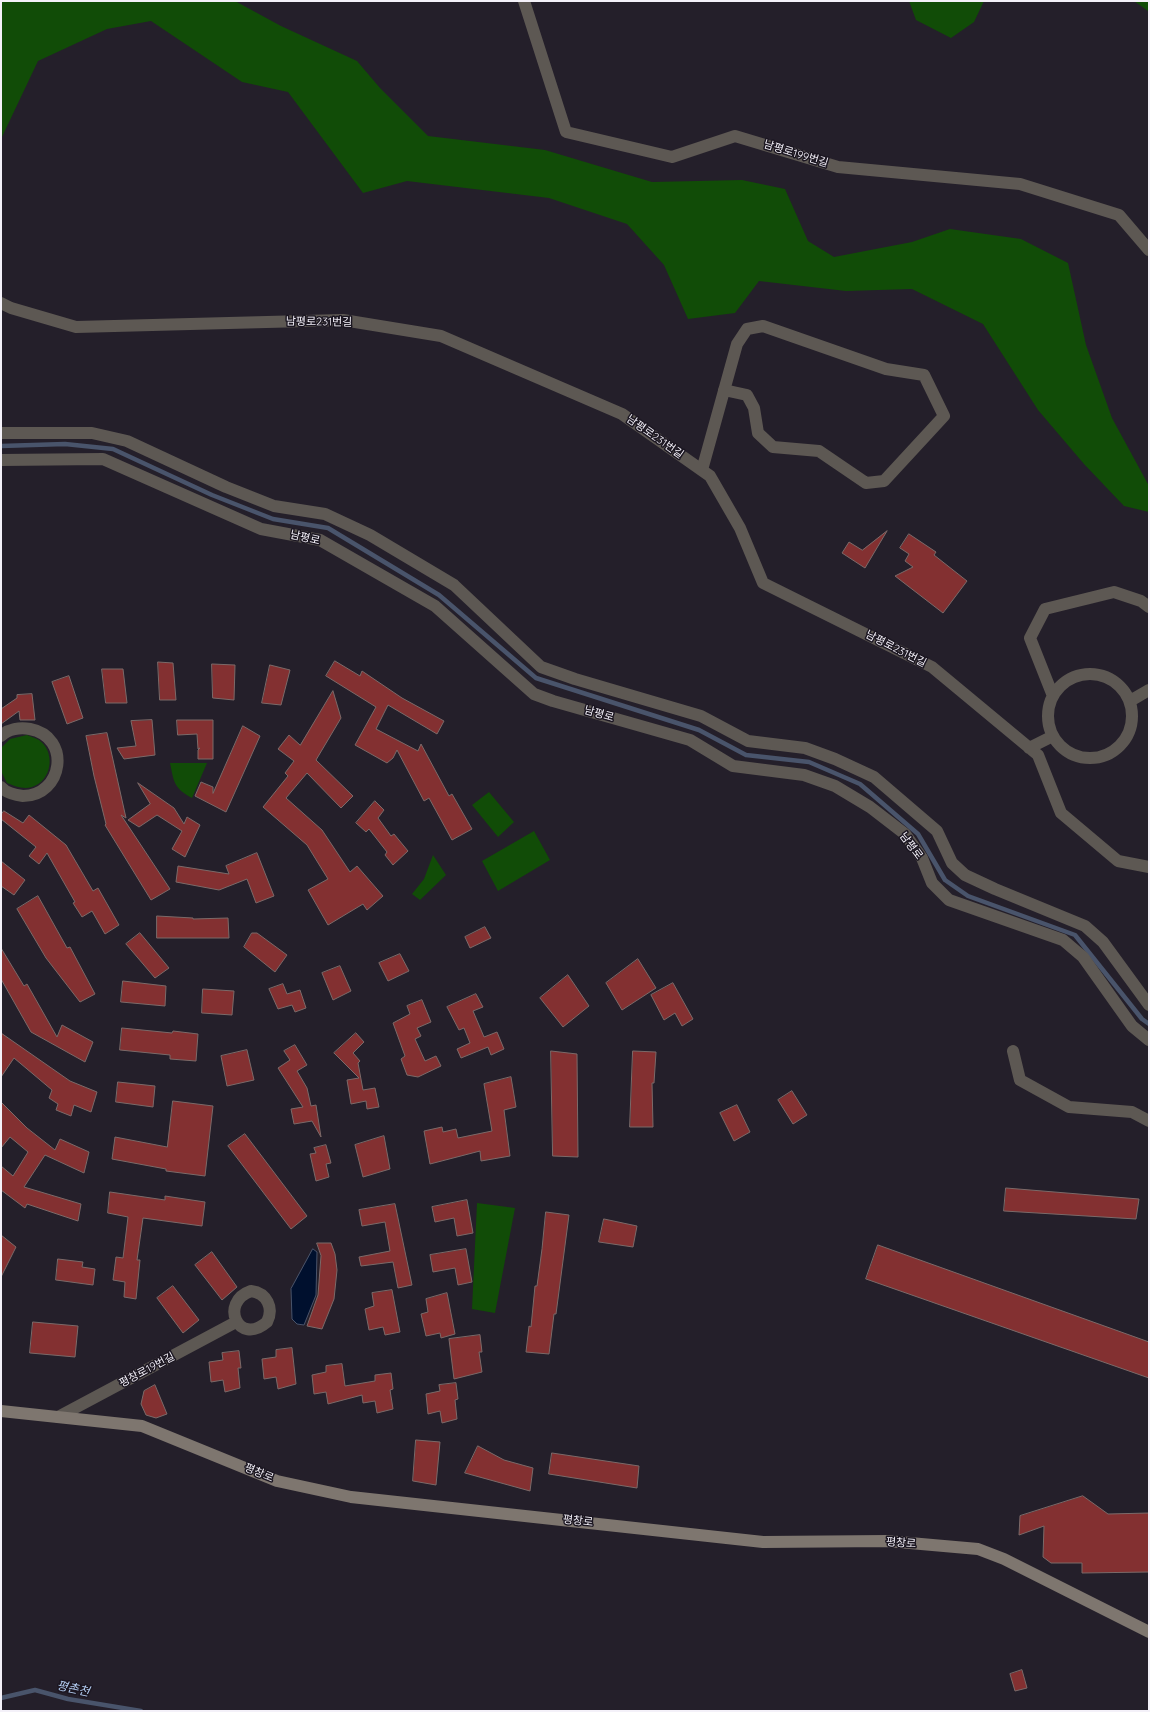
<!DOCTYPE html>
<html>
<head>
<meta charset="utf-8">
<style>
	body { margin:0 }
	#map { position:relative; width:1150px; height:1712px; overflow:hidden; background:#241f2a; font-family:Quicksand,sans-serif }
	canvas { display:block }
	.frame { position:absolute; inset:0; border:2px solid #f4f1f9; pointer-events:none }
</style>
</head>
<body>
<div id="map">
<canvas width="1150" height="1712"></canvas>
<div class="frame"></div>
</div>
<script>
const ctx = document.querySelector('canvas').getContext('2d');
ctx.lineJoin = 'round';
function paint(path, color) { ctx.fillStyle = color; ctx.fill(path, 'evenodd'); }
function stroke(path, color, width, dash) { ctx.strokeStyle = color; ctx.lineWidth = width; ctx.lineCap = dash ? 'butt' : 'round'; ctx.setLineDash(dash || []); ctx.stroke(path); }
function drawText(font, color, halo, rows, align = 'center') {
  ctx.font = font + ' Quicksand,"Noto Sans KR",sans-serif'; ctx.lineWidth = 3; ctx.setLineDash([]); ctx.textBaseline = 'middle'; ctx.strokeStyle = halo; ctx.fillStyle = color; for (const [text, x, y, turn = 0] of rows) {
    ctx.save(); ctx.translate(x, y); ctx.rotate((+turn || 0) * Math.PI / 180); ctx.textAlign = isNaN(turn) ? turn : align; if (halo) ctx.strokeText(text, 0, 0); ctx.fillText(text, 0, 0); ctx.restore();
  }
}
paint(new Path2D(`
	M1,1H235L281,26L357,61L380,88L428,136L545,150L652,182L742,180L785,189L808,241L834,257L912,242L950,229L1021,239L1068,263L1086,345L1112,418L1149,486V512L1124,506L1084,464L1038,410L983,324L912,289L846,291L759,281L735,313L688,319L664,265L627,224L549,198L407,181L363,193L288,92L242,82L151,21L107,29L38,61L1,139Z
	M909,1H984L974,22L951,38L916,20Z
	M1134,1H1149V11H1148Z
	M27,735C31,737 36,738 39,740C56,752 52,781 32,787C23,790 15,786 7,783L1,771V748L10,739Z
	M170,763H207L192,798C174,788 174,783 170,763Z
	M489,792L514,822L498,837L472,805Z
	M534,831L550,860L498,891L482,861Z
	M433,855L446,875L420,900L412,894L424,879Z
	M477,1203L515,1208L495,1313L472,1309Z`), '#114c07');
const water = new Path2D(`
	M313,1249L317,1252L316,1295L304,1325L297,1324L292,1319L291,1289Z`);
paint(water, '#00102e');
stroke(water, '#49546b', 1);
stroke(new Path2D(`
	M1,446L65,444L113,449L212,495L273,519L328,528L439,595L536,678L699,730L746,755L809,762L860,784L918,834L945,880L968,896L1075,935L1142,1019L1149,1024
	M1,1698L35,1690L68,1699L141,1711`), '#49546b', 4.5);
const building = new Path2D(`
	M887,531L865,568L842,553L849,542L862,550Z
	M909,534L936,552L934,555L967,581L943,613L895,576L913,567L905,561L909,554L900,548Z
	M335,661L360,676L362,671L402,698L444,721L437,734L388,705L376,729L418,751L421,744L449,796L452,794L472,829L452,840L429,798L424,801L397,750L393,758L387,763L355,745L376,707L326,676Z
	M158,662L173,663L176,700H160Z
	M212,664L235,665L234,700L213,698Z
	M270,665L290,670L281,705L262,703Z
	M102,669H123L127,703H106Z
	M69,676L83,718L67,724L52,682Z
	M333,691L341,718L316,760L353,796L341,808L307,773L286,798L322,830L350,872L357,866L383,896L367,910L363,904L328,925L308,890L328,879L307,845L263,807L288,776L285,773L294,761L278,749L289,735L300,745Z
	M32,694L35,720H20L19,711L1,724V709L17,698V695Z
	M152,720L155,755L124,759L117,748L136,746L131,721Z
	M177,720H213V759H198V750L200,748L198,749L197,734L178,735Z
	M243,726L260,736L226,812L195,796L201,782L213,787V793Z
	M107,733L126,818L121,815L170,889L151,900L105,825L106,824L94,776L86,736Z
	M138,783L174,808L184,824L187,817L200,825L185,857L172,849L182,831L157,815L139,827L128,820L150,804Z
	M375,801L384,810L378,818L391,836L394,834L408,851L393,865L385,855L387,852L369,829L366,832L356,823Z
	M4,811L23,823L29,815L66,845L93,891L98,888L119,925L105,934L92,911L82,917L73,903L75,902L47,853L39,864L29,856L36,847L1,819V815Z
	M257,853L274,896L256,903L247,879L219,890L176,882L178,866L229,874L226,866Z
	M1,861L25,880L14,895L1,886Z
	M38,896L67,948L70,947L95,994L80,1002L46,958L17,909Z
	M157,916L193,918V919L228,918L229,938H157Z
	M485,927L491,938L470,948L465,937Z
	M140,933L169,968L155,978L126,944Z
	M252,933H257L287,955L275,972L244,947Z
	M1,948L24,986L27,984L57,1037L62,1025L93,1042L85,1062L31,1032L1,979Z
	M400,954L409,971L388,981L379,963Z
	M638,959L656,988L622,1010L606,983Z
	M340,966L351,991L333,1000L322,973Z
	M568,975L589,1006L563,1027L540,998Z
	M123,981L166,986L165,1006L121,1002Z
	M673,983L693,1019L682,1026L675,1013L664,1020L651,995Z
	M283,984L287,994L300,990L306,1008L295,1012L292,1005L278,1009L269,989Z
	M203,989L234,991L232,1015L202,1013Z
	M476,994L483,1007L473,1011L484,1037L497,1032L504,1049L491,1055L488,1047L461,1058L457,1049L470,1043L464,1028L459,1030L447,1007Z
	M422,1000L431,1022L417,1028L421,1036L415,1039L425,1061L436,1056L441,1066L418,1077L407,1075L401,1059L405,1056L393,1023L410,1014L407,1006Z
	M122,1028L172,1033L173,1031L198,1034L196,1061L170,1059V1055L120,1050Z
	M1,1033L70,1081L97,1092L91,1112L74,1105L71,1116L56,1110L58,1104L49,1098L52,1090L14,1058L1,1077Z
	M356,1033L364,1042L353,1053L360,1061L358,1063L363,1090L375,1088L379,1107L367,1109L366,1101L351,1104L347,1080L359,1078L334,1053Z
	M295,1045L307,1065L297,1071L307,1088L311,1106L316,1105L321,1137L312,1121L294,1124L291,1109L303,1107L278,1068L290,1060L284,1051Z
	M247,1050L254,1080L227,1086L221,1056Z
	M551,1051L577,1054L578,1157L553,1156Z
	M633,1051L656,1052L654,1083H652L653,1127H630Z
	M511,1077L516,1107L504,1110L510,1156L481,1161L480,1151L430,1164L424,1131L442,1127L443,1132L456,1129L458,1138L492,1131L484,1084Z
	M118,1082L155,1086L153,1107L116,1102Z
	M792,1091L807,1115L793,1124L778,1100Z
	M173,1101L213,1106L205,1176L166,1171V1169L112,1159L115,1137L167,1147Z
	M1,1102L27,1128L55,1150L60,1139L89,1152L84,1173L45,1155L24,1187L81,1204L78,1221L27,1204L25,1208L1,1190V1166L13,1176L28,1152L10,1137L1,1148Z
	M737,1105L750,1132L734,1141L720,1113Z
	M245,1134L307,1216L291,1229L228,1146Z
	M384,1136L390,1169L363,1177L355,1145Z
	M326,1145L331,1163L326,1164L329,1177L316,1181L310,1154L316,1153L314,1148Z
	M1006,1188L1139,1199L1136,1219L1004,1211Z
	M110,1192L165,1200V1196L205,1202L202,1226L143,1218L137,1260H140L136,1299L124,1297L125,1282L113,1280L116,1257L123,1258L128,1217L108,1213Z
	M467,1200L473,1233L457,1236L454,1218L435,1222L432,1207Z
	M395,1204L412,1285L398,1288L393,1262L361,1266L359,1257L390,1251L385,1222L362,1226L359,1210Z
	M546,1212L569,1215L556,1314H554L549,1354L526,1352L529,1326L531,1327L535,1286H537L542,1249Z
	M604,1219L637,1226L633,1247L599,1242Z
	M1,1235L16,1247L1,1277Z
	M317,1243H331L335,1254L337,1270L334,1299L322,1329L307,1326L318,1295L321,1256Z
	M878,1245L1149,1342V1378L866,1279Z
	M466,1249L472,1282L458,1285L455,1268L433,1272L430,1255Z
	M212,1252L237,1287L222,1300L195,1265Z
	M58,1259L83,1262L82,1267L95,1269L93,1285L56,1280Z
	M173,1286L199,1320L183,1333L157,1298Z
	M392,1290L400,1332L385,1335L383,1327L369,1330L365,1309L374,1306L372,1293Z
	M447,1293L455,1334L441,1338L440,1333L426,1336L421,1314L428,1312L426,1299Z
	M33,1322L78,1326L75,1357L30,1353Z
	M480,1335L482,1352H479L482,1372L454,1379L449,1339Z
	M292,1348L296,1384L278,1389L276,1377L264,1379L262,1359L276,1357V1350Z
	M239,1351L241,1368H238L240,1388L225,1392L223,1380L211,1382L209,1362L223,1360L222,1353Z
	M342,1364L345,1386L375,1381V1375L391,1373L393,1389L390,1390L393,1409L377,1413L375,1401L363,1403L362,1395L328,1404L326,1392L314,1394L312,1375L326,1372V1366Z
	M456,1383L458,1399L455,1400L457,1419L442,1423L440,1411L428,1414L426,1394L440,1391L439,1385Z
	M155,1385L167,1414L156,1418L146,1415L141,1404L144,1391Z
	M416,1440L440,1442L436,1485L413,1481Z
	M478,1446L504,1460L533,1468L530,1491L465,1473Z
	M552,1453L639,1466L637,1488L549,1474Z
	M1083,1496L1108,1514L1149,1513V1572L1082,1573V1563H1051L1043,1557L1044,1526L1019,1535L1020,1516Z
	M1022,1670L1027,1688L1015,1691L1010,1674Z`);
paint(building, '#833031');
stroke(building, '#7b6a69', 1);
stroke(new Path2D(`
	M524,1L566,132L672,157L735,136L838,167L1020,184L1119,215L1149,250
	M1,303L11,308L76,327L343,320L441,336L622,414L710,476L740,528L763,583L932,667L1038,755L1061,813L1118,861L1149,867
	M1,433H92L127,441L226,487L274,506L325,514L370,535L454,585L541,667L575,679L701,716L748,741L805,748L835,759L874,777L937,831L952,863L965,875L995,889L1085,926L1103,942L1149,1005
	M1,460L103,459L261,529L320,540L435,606L534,694L553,701L690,740L733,766L804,775L835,786L870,807L905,834L922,858L932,883L949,900L1063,940L1083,957L1132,1026L1149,1040
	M702,470L737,344L747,329L763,326L886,369L924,375L944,416L884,481L866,483L819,451L773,447L758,433L754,408L747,395L724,390
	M1048 716a42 42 0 1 1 84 0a42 42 0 1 1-84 0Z
	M1053,696L1030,638L1045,609L1114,592L1141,601L1149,607
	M1130,701L1149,690
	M1,736C8,729 20,727 30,729C72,737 63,796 23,796C15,795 6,793 1,787
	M1029,748L1053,736
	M1013,1051L1020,1080L1069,1107L1132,1112L1149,1121
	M251,1291C267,1293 274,1308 267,1322C238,1347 219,1302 251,1291Z
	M58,1417L236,1322`), '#5d5853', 12);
stroke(new Path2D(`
	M1,1411L142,1426L277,1481L351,1497L763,1542L887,1541L978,1549L1004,1559L1149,1632`), '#7e766f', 12);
drawText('11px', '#f4f1f9', '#1b1621', [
	["남평로199번길",796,154,17],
	["남평로231번길",319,322,1],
	["남평로231번길",655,437,35],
	["남평로",305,538,13],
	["남평로231번길",896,649,27],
	["남평로",599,714,16],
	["남평로",911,846,53],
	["평창로19번길",147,1370,-28],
	["평창로",259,1473,22],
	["평창로",578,1521,6],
	["평창로",901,1543,4]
]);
drawText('italic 12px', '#b4cef2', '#1b1621', [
	["평촌천",73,1689,12]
]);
</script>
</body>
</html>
